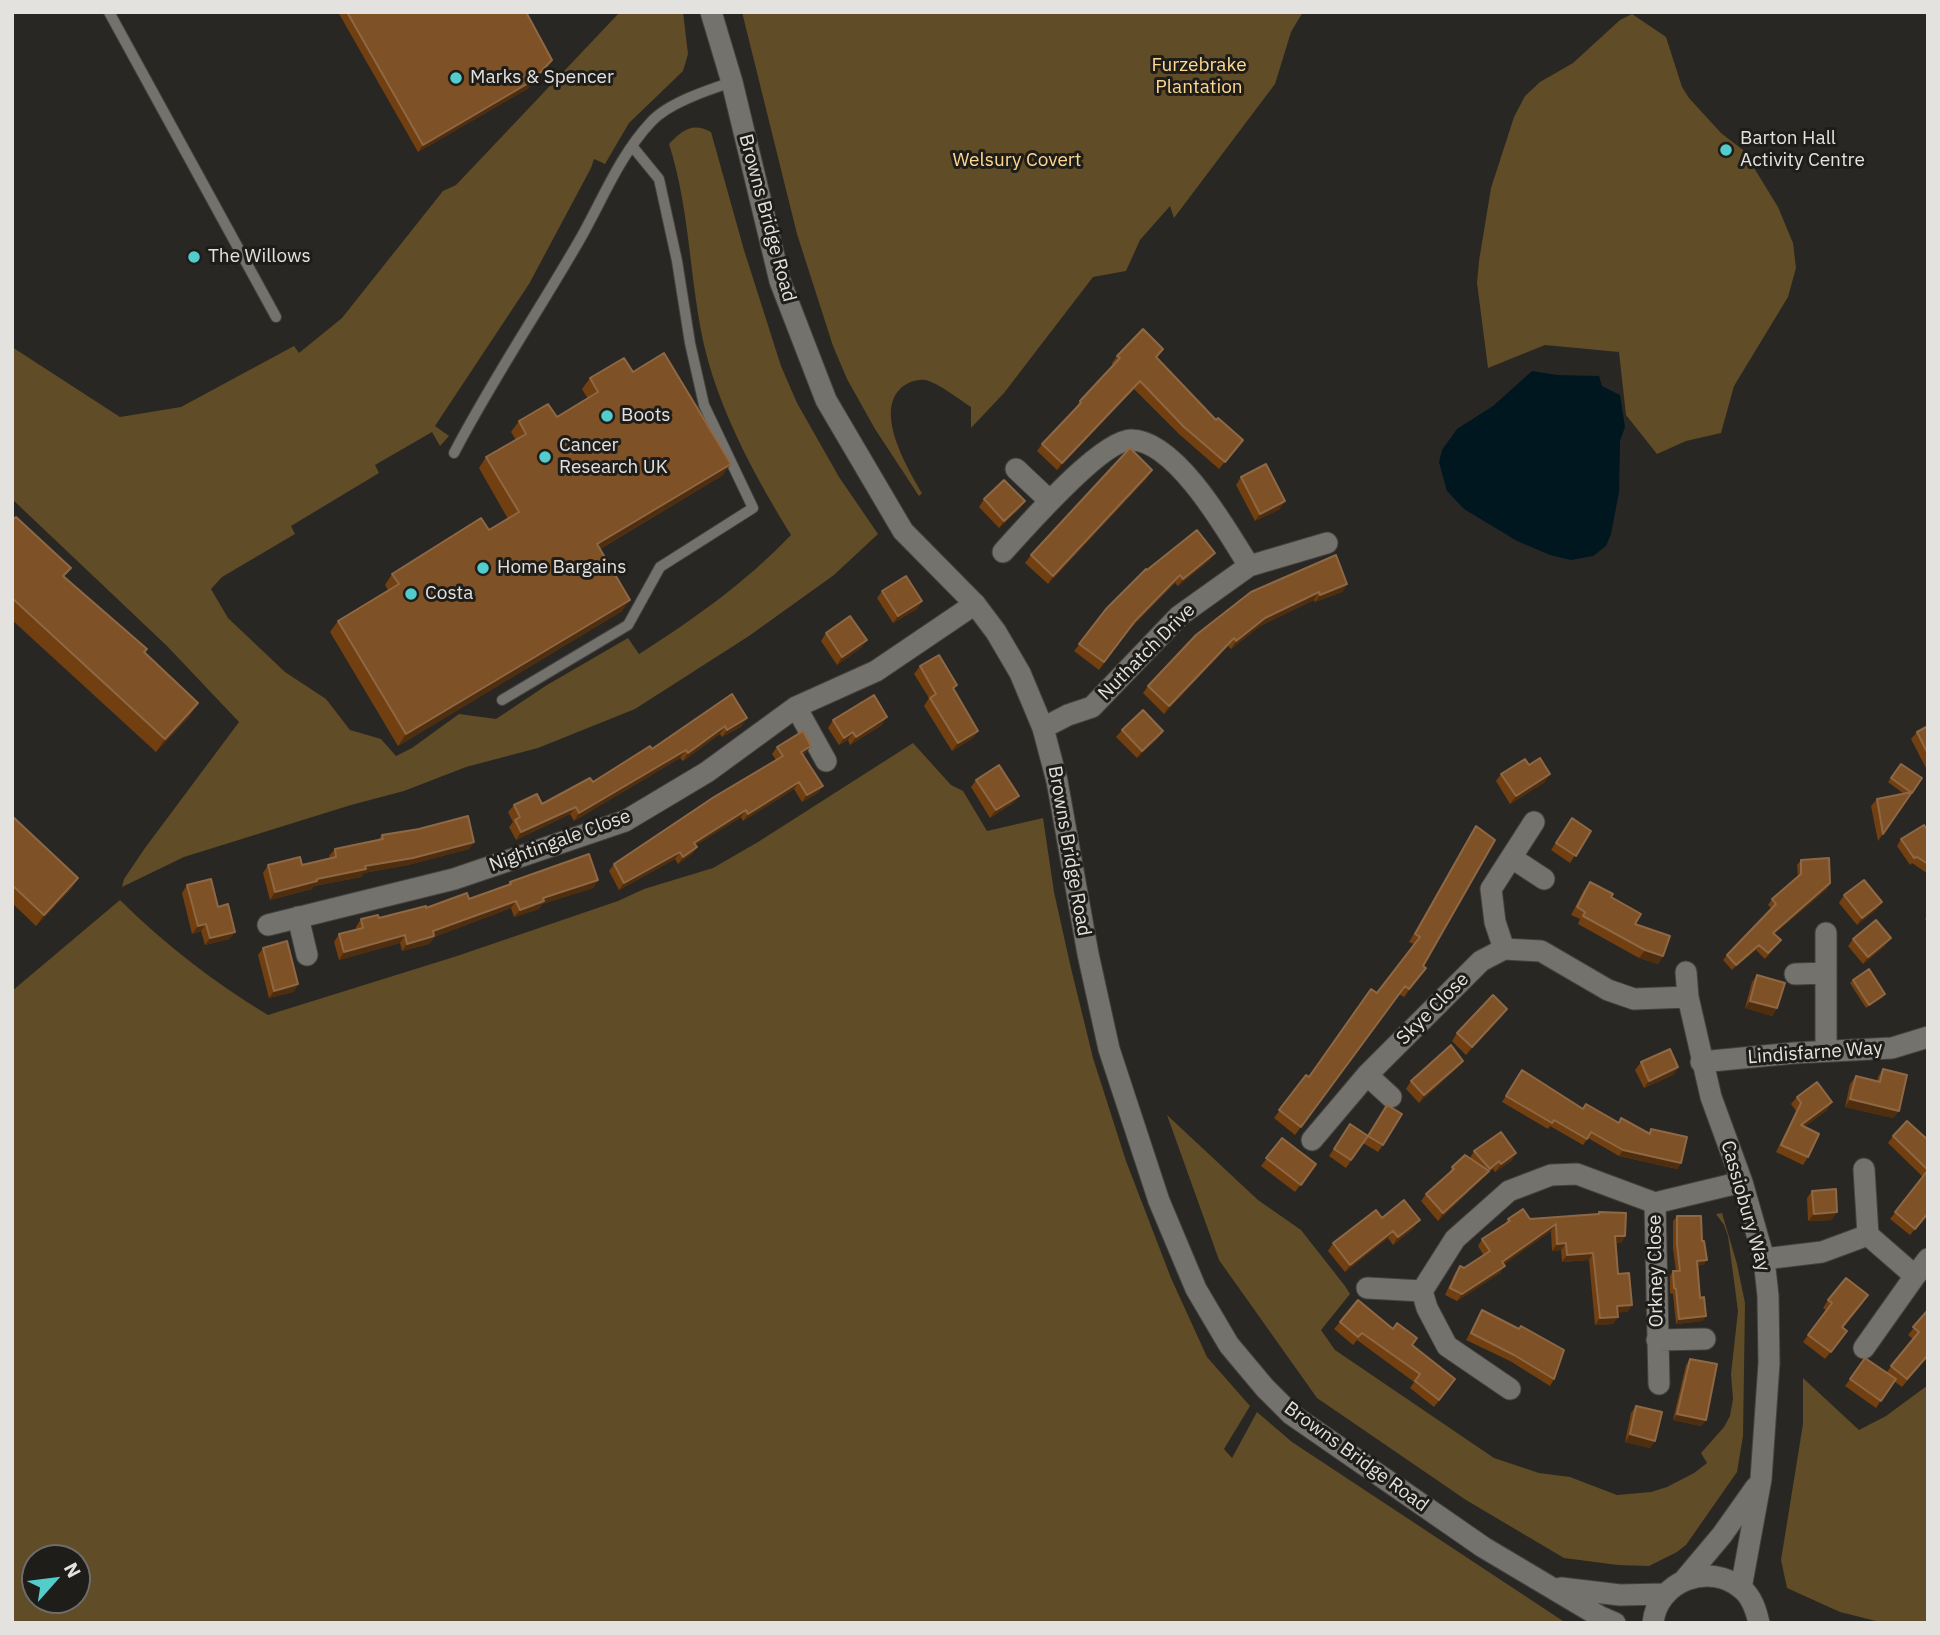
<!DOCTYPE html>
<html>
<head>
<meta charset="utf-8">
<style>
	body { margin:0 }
	#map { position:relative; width:1940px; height:1635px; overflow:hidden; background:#292723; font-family:"IBM Plex Sans",sans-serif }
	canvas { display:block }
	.frame { position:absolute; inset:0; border:14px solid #e4e2df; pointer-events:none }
	.north { position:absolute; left:21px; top:1544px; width:70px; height:70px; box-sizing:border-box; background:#1f1d19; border:2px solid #6e6c68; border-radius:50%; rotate:62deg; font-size:19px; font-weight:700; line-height:28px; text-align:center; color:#e4e2df }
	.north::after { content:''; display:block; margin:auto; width:24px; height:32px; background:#53cdcb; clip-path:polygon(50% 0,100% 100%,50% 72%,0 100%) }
</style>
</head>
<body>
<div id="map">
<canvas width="1940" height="1635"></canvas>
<div class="frame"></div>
<div class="north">N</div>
</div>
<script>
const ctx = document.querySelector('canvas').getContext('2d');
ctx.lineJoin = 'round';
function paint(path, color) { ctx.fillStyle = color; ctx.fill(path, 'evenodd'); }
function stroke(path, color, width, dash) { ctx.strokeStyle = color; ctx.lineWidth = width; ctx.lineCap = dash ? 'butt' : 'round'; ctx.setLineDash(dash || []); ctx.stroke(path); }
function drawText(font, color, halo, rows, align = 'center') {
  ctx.font = font + ' "IBM Plex Sans",sans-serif'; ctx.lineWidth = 6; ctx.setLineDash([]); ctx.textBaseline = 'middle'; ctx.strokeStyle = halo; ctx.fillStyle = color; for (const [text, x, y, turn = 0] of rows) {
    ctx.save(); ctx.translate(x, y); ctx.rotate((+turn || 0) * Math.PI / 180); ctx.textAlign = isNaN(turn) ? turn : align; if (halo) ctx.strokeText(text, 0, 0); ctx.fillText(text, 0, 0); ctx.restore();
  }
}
paint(new Path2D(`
	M620,12H683L688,54L683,71L629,123L605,164L594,159L591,168L529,284L435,426L449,436L440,446L432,432L375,465L379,473L291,526L295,534L222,577L211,589L228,618L285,672L326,699L350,730L381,739L396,756L412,748L459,714L496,719L547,685L628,638L639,654C694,619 745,583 791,535C756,478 723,418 706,353C689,284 691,212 669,144C683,130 692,122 711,132L744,250L781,366L797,403L839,477L878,534L834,575L749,636L635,709L538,748L466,767L404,791L351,805L184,857L122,887L124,879L145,848L239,722L167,646L12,499V347L120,417L181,407L294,346L299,353L342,318L443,191L456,185Z
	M742,12H1303L1291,32L1275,84L1174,218L1170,206L1140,240L1126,271L1093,277L1004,393L971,428V407C960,400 937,382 925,380C916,379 906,383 900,389C875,414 908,469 922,493L919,496L875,429L847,379L833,346L797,234Z
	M1632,14L1666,37L1682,87L1689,98L1721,133L1743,150L1778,207L1793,243L1796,268L1788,297L1734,386L1721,433L1686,441L1657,454L1626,415L1619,352L1545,345L1488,368L1477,283L1479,261L1491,188L1514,117L1525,96L1540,82L1573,63L1620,20Z
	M913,743L951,785L963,791L987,831L1043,818L1054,892L1070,964L1093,1058L1126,1161L1171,1278L1207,1357L1250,1406L1224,1449L1232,1458L1257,1412L1292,1442L1566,1623H12V991L120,900C164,944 215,983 268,1015L457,956L618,901L644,889L713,868L758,842ZM77,1558V1600H35V1558Z
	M1167,1115L1258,1200L1301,1230L1345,1286L1350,1294L1321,1330L1335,1350L1494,1458L1539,1473L1570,1477L1617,1495L1651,1492L1667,1487L1694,1473L1707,1463L1701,1453L1724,1427L1730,1416L1733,1399L1731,1374L1738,1311L1728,1236L1724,1225L1716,1214L1722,1213L1737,1264L1745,1303L1743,1436L1737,1472L1686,1545L1677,1552L1649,1566L1618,1565L1564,1558L1466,1500L1317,1398L1219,1260Z
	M1803,1378L1859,1430L1886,1416L1928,1385V1623H1884L1840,1612L1787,1588L1781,1560L1803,1424Z`), '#604c26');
paint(new Path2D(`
	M1532,371L1557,375L1599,376L1602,386L1620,395L1625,427L1620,441L1619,492L1611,534L1606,546L1593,556L1571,560L1550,555L1517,541L1464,509L1447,491L1439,462L1442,450L1457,429L1493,406Z`), '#001720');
const service = new Path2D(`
	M109,12L276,317
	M454,453C492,380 538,312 579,241C602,201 619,156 651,122C668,103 708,90 732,82
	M502,700L628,625L660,567L753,508L704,405L690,343L677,261L659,179L632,146`);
const minor = new Path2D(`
	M1016,469L1050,501
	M1003,552C1025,528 1101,440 1131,440C1176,440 1228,532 1249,566
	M796,707L826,761
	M1043,728L1068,715L1092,707L1179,616L1249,566L1327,543
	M1512,858L1544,879
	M298,917L307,955
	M268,925L454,879L625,821L707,772L796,707L876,671L975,604
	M1504,949L1495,922L1491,889L1534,822
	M1686,972L1688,997
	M1795,974L1826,973
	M1826,1051V933
	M1701,1062L1794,1053L1892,1048L1928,1037
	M1367,1075L1391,1097
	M1312,1140L1367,1075L1481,961L1504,949L1541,951L1608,990L1634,999L1688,997L1711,1097L1742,1182L1764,1259L1768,1296L1769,1363L1761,1479L1741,1588
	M1864,1169L1868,1235
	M1655,1203L1659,1384
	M1764,1259L1822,1252L1868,1235L1915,1276L1928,1259
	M1367,1288L1422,1291
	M1657,1340L1705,1339
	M1864,1348L1915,1276
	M1510,1389L1447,1346L1427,1308L1422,1291L1455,1239L1509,1191L1551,1175L1577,1174L1655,1203L1742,1182
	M1685,1579L1722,1535L1756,1487`);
const tertiary = new Path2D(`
	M711,12L732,82L780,281L826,400L903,531L975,604L996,632L1020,673L1043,728L1057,781L1088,954L1109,1049L1159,1201L1196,1289L1229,1345L1265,1388L1291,1414L1483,1547L1599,1616L1615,1623
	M1561,1588L1620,1595L1664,1594
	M1653,1623C1657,1581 1710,1561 1742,1589C1752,1597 1756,1610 1759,1623`);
stroke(service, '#44423f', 12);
stroke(minor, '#44423f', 23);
stroke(tertiary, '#44423f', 23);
stroke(service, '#74726d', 10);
stroke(minor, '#74726d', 21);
stroke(tertiary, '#74726d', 21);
paint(new Path2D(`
	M338,12H526L552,60L547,67L527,89L418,152Z
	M1117,356L1157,358L1216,420L1243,440L1219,469L1179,434L1134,389L1057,470L1037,451L1042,444L1075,409L1080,401L1113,365L1112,363Z
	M633,372L723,475L600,549L622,611L398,746L330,632L338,621L388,590L385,585L392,574L489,530L508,519L479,468L486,457L516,440L511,432L519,421L557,417L588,399L582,389L590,378Z
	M1241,477L1280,509L1255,521L1236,485Z
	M1147,478L1048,584L1025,563L1031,555Z
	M984,499L1020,508L999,528L979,507Z
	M12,520L65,577L198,703L189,717L156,752L12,620Z
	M1210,560L1178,586L1175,583L1130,629L1099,670L1074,651L1106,609Z
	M1347,584L1342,592L1315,602L1314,600L1260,626L1231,649L1228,646L1164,714L1143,693L1148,686L1251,592Z
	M882,591L922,601L917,609L893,623L877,598Z
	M826,633L862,647L837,665L821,641Z
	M920,666L954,691L978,731L973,738L952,751L924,706L929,698L914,674Z
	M732,694L742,726L722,737L720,734L683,761L680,758L574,821L570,814L516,840L509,827L513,822L508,812L514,805L542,804L593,782L652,749Z
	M833,720L882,725L850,745L848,740L839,745L828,728Z
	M1928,726V770H1927L1911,739L1917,732Z
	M1122,730L1163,731L1158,738L1137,758L1116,737Z
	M777,747L806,753L803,755L818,793L802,802L794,789L743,821L741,817L696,845L697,847L692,854L678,864L675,859L619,890L609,871L614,864L776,760L772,754Z
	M1901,764L1922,778L1878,841L1871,806L1877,799L1904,794L1888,782Z
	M1529,765L1545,782L1510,804L1496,781L1501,774Z
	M976,780L1019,796L1013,803L990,818L971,787Z
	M12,816L78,878L71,889L36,926L12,903Z
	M1572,818L1591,831L1570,863L1551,850Z
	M1476,826L1423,966L1426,968L1404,997L1399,994L1295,1135L1274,1118L1306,1075L1309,1077L1414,944L1409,942Z
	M1928,831V874L1912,863L1910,865L1897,846L1901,839Z
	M382,835L474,842L469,849L408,865L364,873L361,877L314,886L312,889L270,900L263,873L268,865H302L330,858L329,856L335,849L378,840Z
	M1801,860L1827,889L1774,934L1781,940L1765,959L1756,950L1732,970L1723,960L1727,955L1772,909L1768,905L1772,899L1798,878L1797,865Z
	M598,880L593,888L542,904L539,909L514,917L511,908L434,937L429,944L402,951L400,943L339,960L334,942L339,934L356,930V927L361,919L379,918L469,899L508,885L510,882Z
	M1590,882L1611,897L1663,956L1658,964L1639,958L1578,924L1580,919L1571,915L1584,890Z
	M187,885L218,907L235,932L229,939L205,945L201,931L192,934L182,893Z
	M1844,895L1877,909L1857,925L1839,903Z
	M1928,915V924L1925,919Z
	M1853,939L1885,946L1863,964L1848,946Z
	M263,948L298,984L293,992L269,998L258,955Z
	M1757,975L1777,1008L1772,1016L1745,1008L1752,982Z
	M1853,980L1885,994L1882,998L1866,1008L1850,983Z
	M1507,1009L1502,1016L1466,1055L1452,1041L1457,1033Z
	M1463,1061L1457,1068L1419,1103L1406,1089L1411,1081Z
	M1641,1062L1678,1067L1673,1075L1644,1088L1635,1070Z
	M1883,1069L1899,1111L1893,1118L1845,1107L1850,1084L1856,1076L1877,1082L1878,1077Z
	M1518,1076L1583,1109L1648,1133L1651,1129L1681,1163L1677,1169L1619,1156L1588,1138L1583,1145L1550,1126L1548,1129L1502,1102Z
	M1797,1097L1827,1110L1804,1127L1808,1157L1803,1165L1776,1152L1796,1111L1791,1104Z
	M1350,1124L1383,1145L1378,1152L1363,1143L1346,1168L1329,1156Z
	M1893,1136L1928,1140V1214L1910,1235L1890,1219L1923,1177L1888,1143Z
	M1282,1138L1316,1164L1295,1192L1261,1166Z
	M1474,1151L1516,1153L1511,1161L1495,1172L1493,1169L1485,1176L1438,1221L1421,1201L1426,1194L1448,1175L1452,1167L1470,1158Z
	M1812,1191L1832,1220L1808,1221L1807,1198Z
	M1599,1212L1625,1236L1621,1243H1616L1618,1274L1632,1305L1627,1312H1617L1618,1317L1613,1324L1595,1325L1589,1260L1562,1262L1561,1250L1552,1251L1551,1231L1504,1264L1500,1273L1457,1301L1445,1295L1455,1273L1460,1266L1464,1268L1484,1256L1478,1246L1482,1239L1504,1225L1508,1219H1530L1598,1214Z
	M1677,1216L1702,1241L1707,1260L1703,1265H1698L1700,1298L1706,1316L1702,1321L1676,1324L1673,1294L1670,1293V1276L1673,1271H1676L1673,1249V1221Z
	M1382,1218L1414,1228L1393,1245L1388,1238L1345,1272L1328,1251L1333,1243Z
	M1828,1300L1863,1303L1843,1328L1847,1331L1825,1359L1803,1342L1826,1310L1823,1308Z
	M1482,1310L1554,1379L1550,1386L1510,1361L1466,1340Z
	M1928,1310V1356L1902,1387L1894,1381L1876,1408L1845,1386L1865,1358L1886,1373L1913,1339L1908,1335Z
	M1340,1322L1412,1345L1450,1387L1434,1407L1410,1388L1414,1382L1357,1340L1353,1345L1334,1329Z
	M1690,1359L1706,1420L1701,1426L1673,1420L1686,1365Z
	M1636,1406L1655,1441L1650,1448L1625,1442L1631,1413Z`), '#723f11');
paint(new Path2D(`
	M552,60L547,67L527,89L418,152L423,145Z
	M1140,381L1134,389L1057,470L1062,463Z
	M731,464L723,475L589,555L597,544Z
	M1152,470L1147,478L1048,584L1053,576Z
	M1025,501L1020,508L999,528L1004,521Z
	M1285,501L1280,509L1255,521L1260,514Z
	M1215,553L1210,560L1178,586L1183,579Z
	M1180,575L1175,583L1130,629L1099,670L1135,621Z
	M1347,584L1342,592L1315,602L1320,595Z
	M1319,592L1314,600L1260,626L1231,649L1236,641L1265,618Z
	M630,600L622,611L398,746L406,734Z
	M922,601L917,609L893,623L898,616Z
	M1234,638L1228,646L1164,714L1169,706Z
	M867,640L862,647L837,665L842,657Z
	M198,703L189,717L156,752L165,739Z
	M887,717L882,725L850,745L856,737Z
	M747,718L742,726L722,737L727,730Z
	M725,726L720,734L683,761L688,753Z
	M978,731L973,738L952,751L958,743Z
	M1163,731L1158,738L1137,758L1142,751Z
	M853,732L848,740L839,745L844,738Z
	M811,746L806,753L796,759L801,752Z
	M686,750L680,758L574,821L579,813Z
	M1550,774L1545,782L1510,804L1516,796Z
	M799,782L794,789L743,821L748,814Z
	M823,786L818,793L802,802L807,795Z
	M1019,796L1013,803L990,818L996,810Z
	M576,807L570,814L516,840L521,832Z
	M746,810L741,817L689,850L694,843Z
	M474,842L469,849L408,865L364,873L361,877L314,886L312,889L270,900L275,892L317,879L365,866Z
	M697,847L692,854L678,864L683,857Z
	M680,852L675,859L619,890L624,883Z
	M78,878L71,889L36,926L44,915Z
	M598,880L593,888L542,904L539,909L514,917L520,910L543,898Z
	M1830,883L1827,889L1769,938L1773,933Z
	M516,901L511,908L434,937L429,944L402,951L407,944L433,931Z
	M1882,902L1877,909L1857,925L1862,918Z
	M206,924L201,931L192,934L198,926Z
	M235,932L229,939L205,945L210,938Z
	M405,935L400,943L339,960L344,952Z
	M1891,938L1885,946L1863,964L1868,957Z
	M1759,945L1756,950L1732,970L1736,965Z
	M1645,950L1663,956L1658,964L1639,958Z
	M298,984L293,992L269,998L274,991Z
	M1885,994L1882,998L1866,1008L1869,1005Z
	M1750,1001L1777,1008L1772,1016L1745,1008Z
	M1507,1009L1502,1016L1466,1055L1472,1047Z
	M1463,1061L1457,1068L1419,1103L1424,1095Z
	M1678,1067L1673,1075L1644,1088L1649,1081Z
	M1850,1099L1899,1111L1893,1118L1845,1107Z
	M1832,1102L1827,1110L1796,1133L1801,1125Z
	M1623,1150L1681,1163L1677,1169L1619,1156Z
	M1516,1153L1511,1161L1495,1172L1501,1164Z
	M1499,1161L1493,1169L1485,1177L1490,1169Z
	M1489,1171L1483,1178L1438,1221L1443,1213Z
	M1837,1212L1832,1220L1808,1221L1814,1214Z
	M1420,1220L1414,1228L1393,1245L1398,1237Z
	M1556,1224L1551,1231L1498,1269L1502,1262Z
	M1393,1231L1388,1238L1345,1272L1350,1265Z
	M1615,1236H1625L1621,1243H1610Z
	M1566,1243L1561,1250L1552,1251L1557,1244Z
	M1593,1253L1589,1260L1562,1262L1567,1255Z
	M1707,1260L1703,1265L1694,1266L1697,1261Z
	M1505,1266L1500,1273L1457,1301L1462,1294Z
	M1632,1305L1627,1312L1612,1313L1617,1306Z
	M1706,1316L1702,1321L1676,1324L1679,1319Z
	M1618,1317L1613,1324L1595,1325L1600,1318Z
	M1677,1414L1706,1420L1701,1426L1673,1420Z
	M1630,1434L1655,1441L1650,1448L1625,1442Z`), '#4f2e0f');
const building = new Path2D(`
	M347,12H526L552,60L532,81L423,145Z
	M1143,329L1163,349L1156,357L1216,420L1218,418L1243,440L1225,462L1184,427L1140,381L1062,463L1042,444L1081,403L1080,401L1120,358L1117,356Z
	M664,353L731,464L597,544L630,600L406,734L338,621L399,584L392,574L481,518L489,530L519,512L486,457L526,434L519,421L548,404L557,417L598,392L590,378L624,358L633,372Z
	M1130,448L1152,470L1053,576L1031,555Z
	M1266,464L1285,501L1260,514L1241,477Z
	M1004,480L1025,501L1004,521L984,499Z
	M16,517L71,568L63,576L147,649L144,652L198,703L165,739L12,598V520Z
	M1197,530L1215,553L1183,579L1180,575L1135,621L1104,662L1079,644L1106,609L1146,569L1147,570Z
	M1336,555L1347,584L1320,595L1319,592L1265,618L1236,641L1234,638L1169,706L1148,686L1196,635L1251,592Z
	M906,576L922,601L898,616L882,591Z
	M850,616L867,640L842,657L826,633Z
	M939,655L957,685L953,688L978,731L958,743L930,698L936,694L920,666Z
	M732,694L747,718L727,730L725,726L688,753L686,750L579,813L576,807L521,832L515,820L520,817L514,805L537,794L542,804L590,778L593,782L650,746L652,749Z
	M874,695L887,717L856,737L853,732L844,738L833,720Z
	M1143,710L1163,731L1142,751L1122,730Z
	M1928,726V754L1917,732Z
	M803,731L811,746L801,752L823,786L807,795L799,782L748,814L746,810L694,843L697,847L683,857L680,852L624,883L614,864L714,797L783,756L777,747Z
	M1540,758L1550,774L1516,796L1501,774L1525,759L1529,765Z
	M1901,764L1922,778L1912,793L1891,778Z
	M999,765L1019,796L996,810L976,780Z
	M1912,792L1883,834L1877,799Z
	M12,816L78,878L44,915L12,885Z
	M468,816L474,842L413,858L365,866L366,869L317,879V881L275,892L268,865L300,857L302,865L336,857L335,849L383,839L382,835L419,829Z
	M1572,818L1591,831L1576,856L1556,843Z
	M1924,825L1928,831V864L1917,857L1914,858L1901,839Z
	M1476,826L1495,840L1423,966L1426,968L1409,989L1405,986L1301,1127L1279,1110L1306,1075L1309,1077L1371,989L1377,993L1420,937L1415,934Z
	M589,854L598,880L543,898L544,901L520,910L516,901L433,931L434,936L407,944L405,935L344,952L339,934L363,928L361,919L378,915L379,918L426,906V908L467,893L469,899L511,884L510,882Z
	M1829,858L1830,883L1773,933L1781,940L1768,953L1759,945L1736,965L1727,955L1776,904L1772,899L1801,874V860Z
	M211,879L218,907L228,904L235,932L210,938L206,924L198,926L187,885Z
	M1864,880L1882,902L1862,918L1844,895Z
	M1590,882L1613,894L1611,897L1641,914L1635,924L1670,936L1663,956L1645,950L1583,916L1585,912L1577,907Z
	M1876,920L1891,938L1868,957L1853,939Z
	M287,941L298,984L274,991L263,948Z
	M1869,969L1885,994L1869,1005L1853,980Z
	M1757,975L1785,983L1777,1008L1750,1001Z
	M1493,995L1507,1009L1472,1047L1457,1033Z
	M1451,1045L1463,1061L1424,1095L1411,1081Z
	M1670,1049L1678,1067L1649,1081L1641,1062Z
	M1883,1069L1907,1075L1899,1111L1850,1099L1856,1076L1880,1082Z
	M1522,1070L1583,1109L1586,1104L1619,1123L1621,1118L1650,1134L1651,1129L1687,1137L1681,1163L1623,1150L1591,1132L1587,1139L1554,1120L1552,1123L1506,1096Z
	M1817,1082L1832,1102L1801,1125L1819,1134L1808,1157L1781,1145L1801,1103L1797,1097Z
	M1387,1105L1402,1114L1383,1145L1368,1136Z
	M1907,1121L1928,1140V1170L1893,1136Z
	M1350,1124L1368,1136L1351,1160L1334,1149Z
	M1501,1132L1516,1153L1501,1164L1499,1161L1490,1169L1474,1151Z
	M1282,1138L1316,1164L1301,1185L1266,1158Z
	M1465,1155L1489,1171L1443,1213L1426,1194L1454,1169L1452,1167Z
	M1928,1170V1213L1915,1229L1895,1212Z
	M1836,1189L1837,1212L1814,1214L1812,1191Z
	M1404,1200L1420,1220L1398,1237L1393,1231L1350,1265L1333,1243L1376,1210L1382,1218Z
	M1523,1209L1530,1219L1599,1214V1212L1626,1213L1625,1236H1615L1618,1274L1629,1273L1632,1305L1617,1306L1618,1317L1600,1318L1593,1253L1567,1255L1566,1243L1557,1244L1556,1224L1502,1262L1505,1266L1462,1294L1450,1288L1460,1266L1464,1268L1490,1251L1482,1239L1510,1221L1508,1219Z
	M1677,1216H1701L1702,1241H1704L1707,1260L1697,1261L1700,1298L1704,1297L1706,1316L1679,1319L1676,1289L1674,1288L1673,1271H1680L1677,1244Z
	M1846,1278L1868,1295L1842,1327L1847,1331L1831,1352L1808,1335L1832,1303L1828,1300Z
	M1358,1300L1393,1329L1397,1323L1417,1338L1412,1345L1455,1379L1439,1400L1415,1381L1420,1374L1362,1333L1358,1337L1340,1322Z
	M1482,1310L1519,1329L1521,1326L1564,1350L1554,1379L1514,1355L1471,1333Z
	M1928,1310V1355L1907,1379L1891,1366L1919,1332L1913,1327Z
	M1865,1358L1896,1379L1881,1401L1850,1379Z
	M1690,1359L1717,1364L1706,1420L1677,1414Z
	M1636,1406L1662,1412L1655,1441L1630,1434Z`);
paint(building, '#7e5127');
stroke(building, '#8e6844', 2);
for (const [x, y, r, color] of [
	[456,78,7,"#53cdcb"],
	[1726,150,7,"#53cdcb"],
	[194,257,7,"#53cdcb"],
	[607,416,7,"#53cdcb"],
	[545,457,7,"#53cdcb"],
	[483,568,7,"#53cdcb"],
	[411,594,7,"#53cdcb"]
]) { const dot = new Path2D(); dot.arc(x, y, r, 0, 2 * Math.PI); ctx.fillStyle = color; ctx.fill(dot); stroke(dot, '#1f1d19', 2.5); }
drawText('19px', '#ffd890', '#1f1d19', [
	["Furzebrake",1199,66],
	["Plantation",1199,88],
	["Welsury Covert",1017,161]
]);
drawText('19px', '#e4e2df', '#1f1d19', [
	["Marks & Spencer",470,78],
	["Barton Hall",1740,139],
	["Activity Centre",1740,161],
	["The Willows",208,257],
	["Boots",621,416],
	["Cancer",559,446],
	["Research UK",559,468],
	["Home Bargains",497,568],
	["Costa",425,594]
], 'left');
drawText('19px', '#e4e2df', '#1f1d19', [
	["Browns Bridge Road",767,218,75],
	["Nuthatch Drive",1147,652,-45],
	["Nightingale Close",560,841,-20],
	["Browns Bridge Road",1069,851,80],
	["Skye Close",1433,1009,-45],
	["Lindisfarne Way",1815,1053,-4],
	["Cassiobury Way",1745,1206,74],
	["Orkney Close",1656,1271,-91],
	["Browns Bridge Road",1356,1457,36]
]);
</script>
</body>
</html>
